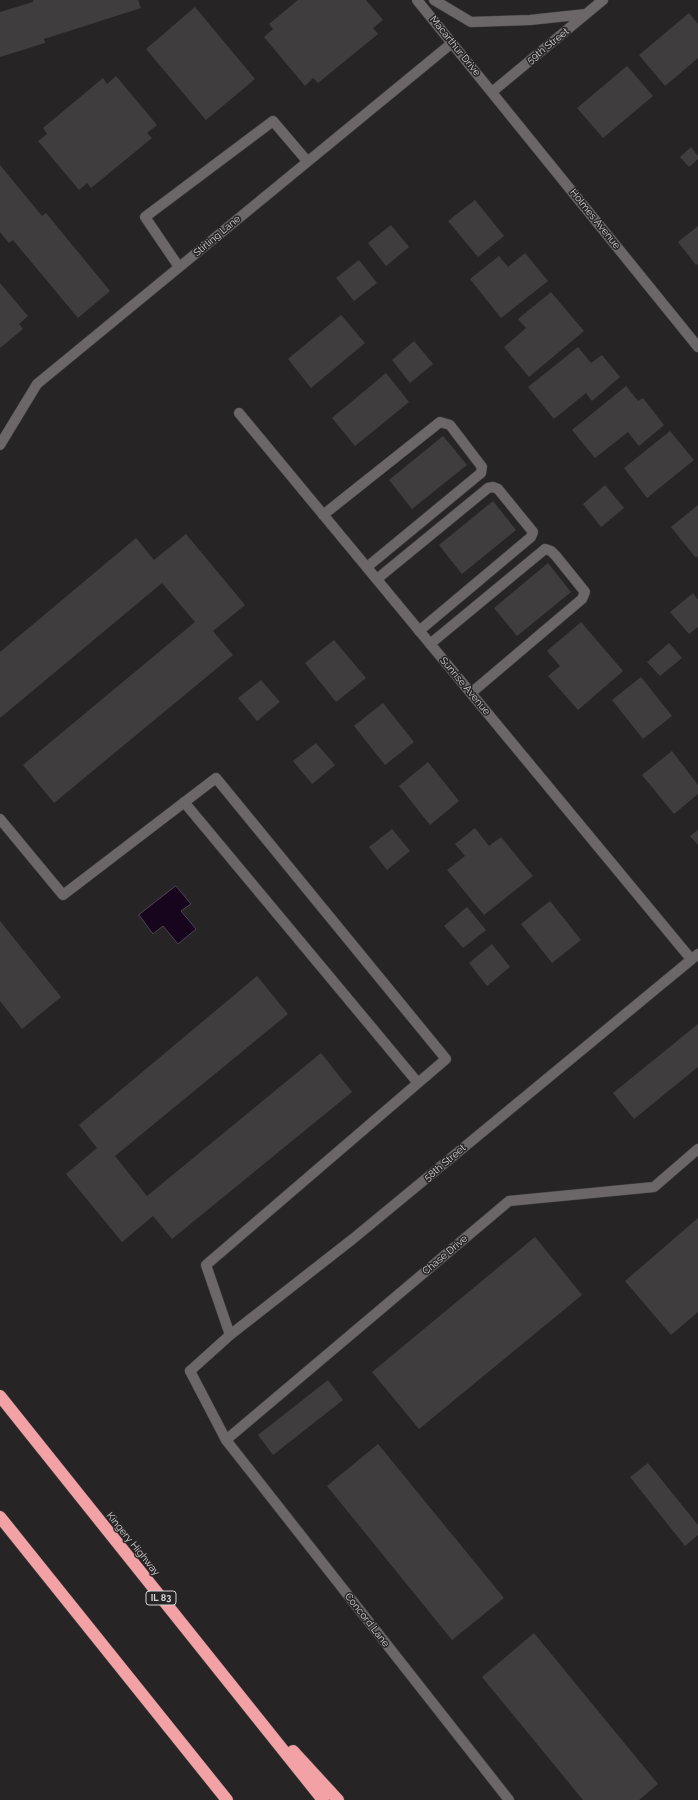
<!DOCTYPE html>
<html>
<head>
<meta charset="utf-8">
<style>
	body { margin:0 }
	canvas { display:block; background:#272425 }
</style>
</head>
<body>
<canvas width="698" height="1800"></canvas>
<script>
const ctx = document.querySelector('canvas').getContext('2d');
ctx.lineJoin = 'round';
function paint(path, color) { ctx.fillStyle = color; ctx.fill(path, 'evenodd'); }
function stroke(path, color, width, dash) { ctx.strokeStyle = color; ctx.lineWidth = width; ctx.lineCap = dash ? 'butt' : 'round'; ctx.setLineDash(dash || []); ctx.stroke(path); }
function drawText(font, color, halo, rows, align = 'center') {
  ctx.font = font + ' Raleway,sans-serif'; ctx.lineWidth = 3; ctx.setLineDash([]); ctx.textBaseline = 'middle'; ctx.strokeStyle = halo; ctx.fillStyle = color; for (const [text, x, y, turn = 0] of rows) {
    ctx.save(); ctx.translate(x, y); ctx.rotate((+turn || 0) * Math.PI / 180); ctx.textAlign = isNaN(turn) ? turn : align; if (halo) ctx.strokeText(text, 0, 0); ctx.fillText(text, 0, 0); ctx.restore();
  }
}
const water = new Path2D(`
	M176,886L191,904L181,911L196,929L178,944L163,926L153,934L139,915Z`);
paint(water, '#16051c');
stroke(water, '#504354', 1);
paint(new Path2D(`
	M33,0H138L141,8L44,39L45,43L0,57V12L33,2Z
	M298,0H366L383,20L373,28L378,34L318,83L313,78L305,86L264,37L273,29L269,24Z
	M195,7L255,79L206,120L146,49Z
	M689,13L698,24V58L665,86L639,55Z
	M627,66L653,96L603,138L577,108Z
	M116,76L157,125L147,133L152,138L91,188L87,183L79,190L38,141L47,134L43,128L103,78L107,84Z
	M691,147L698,156V159L689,167L680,157Z
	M0,165L42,216L46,213L110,291L78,318L13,240L9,243L0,232Z
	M475,200L504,236L478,257L448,221Z
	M391,225L409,247L386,266L368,243Z
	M698,226V264L696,265L678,242Z
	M525,253L548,281L501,318L470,279L499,256L508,267Z
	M359,260L377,283L354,301L336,278Z
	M0,283L28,316L19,324L23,329L0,348Z
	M551,292L584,331L529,377L504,347L526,328L518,319Z
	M341,315L365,343L311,388L288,359Z
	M414,341L433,364L410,383L392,360Z
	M578,347L591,363L602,355L620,377L592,401L586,393L554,419L528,387Z
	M386,373L409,402L355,446L332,418Z
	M626,386L638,401L643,398L664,425L639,446L628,432L595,458L572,430Z
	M670,431L694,460L647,498L624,468Z
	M443,436L467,465L412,509L389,480Z
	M605,485L624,508L601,527L583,504Z
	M493,501L516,530L462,574L439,545Z
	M698,505V556L696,558L671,527Z
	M186,534L245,605L213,631L233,655L54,803L23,765L195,622L162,583L0,718V652L136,538L154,560Z
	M548,563L571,592L517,636L494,608Z
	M693,593L698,600V627L689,634L670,612Z
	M581,622L623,671L578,710L548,676L560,666L547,651Z
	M334,640L366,678L336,702L305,663Z
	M669,643L682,658L660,676L647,662Z
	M641,677L672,716L643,739L612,700Z
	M261,680L280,702L257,721L238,698Z
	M383,703L414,742L385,765L354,726Z
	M316,743L335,765L312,784L293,761Z
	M672,751L698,785V794L674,814L642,775Z
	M428,762L459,801L430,825L399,786Z
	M475,828L489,846L501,837L533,876L484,915L447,870L465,856L455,844Z
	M392,829L410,851L387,870L369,847Z
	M698,830V845L690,836Z
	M550,901L581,940L552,963L521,924Z
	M467,907L486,930L463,948L444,926Z
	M0,921L61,997L22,1029L0,1001Z
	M492,944L510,967L487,986L469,963Z
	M257,976L288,1014L115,1156L147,1196L321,1053L352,1092L172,1239L153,1216L122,1242L66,1174L97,1148L79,1125Z
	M698,1024V1067L634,1119L613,1093Z
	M698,1218V1312L671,1335L625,1281Z
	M535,1237L582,1295L419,1429L372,1372Z
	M328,1380L343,1400L273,1455L258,1435Z
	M378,1444L504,1598L452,1640L327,1486Z
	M648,1463L698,1525V1535L685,1546L630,1477Z
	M534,1633L658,1784L639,1800H583L482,1677Z`), '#403d3f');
const service = new Path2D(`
	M323,515L440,422L450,425L482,467L481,473L367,567
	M377,579L488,488L493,487L498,489L533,532L531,537L419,631
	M430,644L545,549L551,551L556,556L585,592L582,599L471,693
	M190,1371L226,1440`);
const minor = new Path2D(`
	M417,0L698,347
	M434,0L471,22L530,20L586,14
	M492,92L603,0
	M179,267L145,217L273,121L307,161
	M239,413L691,959
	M0,445L37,384L452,43
	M184,802L418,1083
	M0,819L63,895L216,778L446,1059L206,1265L230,1335
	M190,1371L230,1335L354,1238L698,954
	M509,1800L226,1440L509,1201L654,1187L698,1149`);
const motorway = new Path2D(`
	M0,1396L323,1800
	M0,1517L227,1800
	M293,1751L338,1800`);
stroke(service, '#444142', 11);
stroke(minor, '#444142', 11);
stroke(motorway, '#444142', 13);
stroke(service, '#6b6768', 10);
stroke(minor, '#6b6768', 10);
stroke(motorway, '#f2a2a4', 12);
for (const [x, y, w] of [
	[161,1598,30]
]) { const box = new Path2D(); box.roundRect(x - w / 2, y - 7, w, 14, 3); ctx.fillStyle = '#272425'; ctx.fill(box); stroke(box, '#d7d4d5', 1); }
drawText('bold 9px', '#d7d4d5', null, [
	["IL 83",161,1598]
]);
drawText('10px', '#d7d4d5', '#272425', [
	["Macarthur Drive",455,46,51],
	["59th Street",548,46,-39],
	["Holmes Avenue",595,219,51],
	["Stirling Lane",217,236,-40],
	["Sunrise Avenue",465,686,50],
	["58th Street",445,1163,-40],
	["Chase Drive",445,1255,-40],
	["Kingery Highway",133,1544,51],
	["Concord Lane",367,1620,52]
]);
</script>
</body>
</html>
